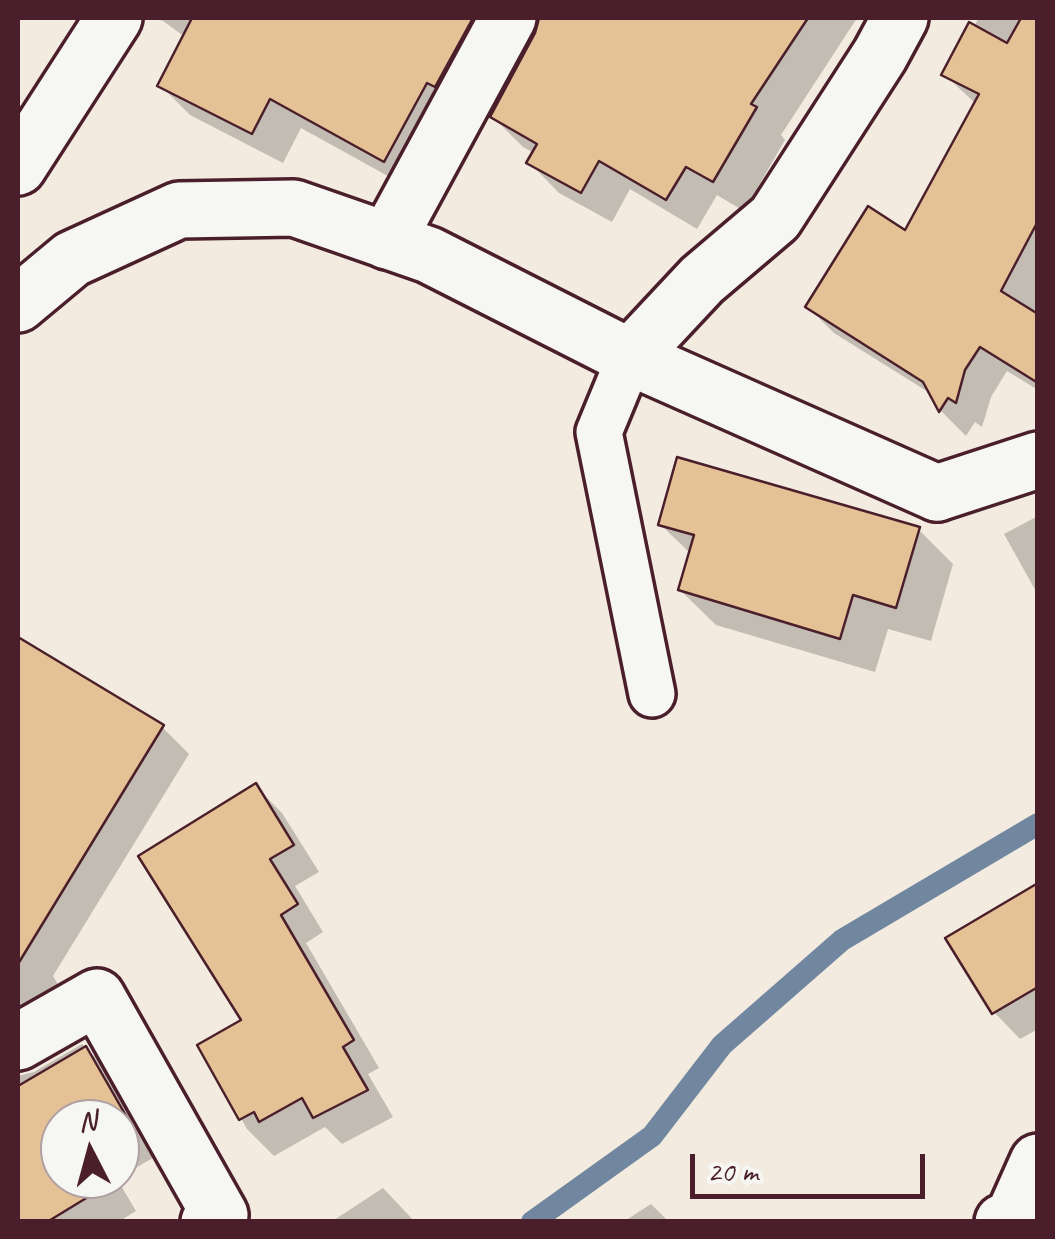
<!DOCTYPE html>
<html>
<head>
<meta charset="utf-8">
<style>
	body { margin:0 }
	#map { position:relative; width:1055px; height:1239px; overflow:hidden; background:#f3ebe0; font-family:Caveat,sans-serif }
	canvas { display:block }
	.frame { position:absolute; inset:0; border:20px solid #4a1f2b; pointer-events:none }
	.north { position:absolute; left:40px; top:1099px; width:100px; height:100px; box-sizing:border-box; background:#f6f6f2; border:2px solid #b1a0a2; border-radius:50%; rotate:354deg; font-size:28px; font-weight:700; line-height:40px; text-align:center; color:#4a1f2b }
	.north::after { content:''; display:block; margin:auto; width:35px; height:45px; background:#4a1f2b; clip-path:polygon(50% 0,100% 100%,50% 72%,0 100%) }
	.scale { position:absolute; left:690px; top:1154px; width:235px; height:45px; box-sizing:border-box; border:5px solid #4a1f2b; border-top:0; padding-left:12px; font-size:30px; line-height:35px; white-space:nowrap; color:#4a1f2b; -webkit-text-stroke:8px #f6f6f2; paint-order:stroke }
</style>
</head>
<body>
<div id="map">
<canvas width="1055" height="1239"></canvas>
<div class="frame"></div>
<div class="north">N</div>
<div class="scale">20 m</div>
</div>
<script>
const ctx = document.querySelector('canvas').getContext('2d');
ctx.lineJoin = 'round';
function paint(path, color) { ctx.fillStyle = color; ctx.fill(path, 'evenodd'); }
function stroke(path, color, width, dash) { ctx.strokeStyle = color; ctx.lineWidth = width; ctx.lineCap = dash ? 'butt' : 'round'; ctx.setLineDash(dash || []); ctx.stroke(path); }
paint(new Path2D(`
	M153,18H533L415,191L301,128L283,163L190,115L160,85L185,37L163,21Z
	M541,18H857L781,135L785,140L744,211L717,195L697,229L630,189L612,222L559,193L529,162L534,153L523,147L493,117L538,33Z
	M979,18H1038V390L1007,371L991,397L982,427L975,422L966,436L941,411L933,395L834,333L808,307L906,233L976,104L944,74Z
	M1038,516V595L1004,534Z
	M660,524L918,529L953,564L931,641L888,629L875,672L716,625L680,590L691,554Z
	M18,640L162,727L189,754L53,976L76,1015L18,1053Z
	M255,786L282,813L319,872L295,886L323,932L306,943L379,1068L368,1074L393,1117L342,1144L325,1127L274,1156L247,1129L200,1046L245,1021Z
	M1038,905V1029L1020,1039L994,1012Z
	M82,1044L109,1071L158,1155L120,1177V1119H60V1179H117L136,1211L118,1222H18V1076L34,1072Z
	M383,1188L415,1222H331Z
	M651,1204L669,1222H623Z`), '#0003');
stroke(new Path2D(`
	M532,1222L652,1136L722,1045L842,940L1038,824`), '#71879f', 22);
const building = new Path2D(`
	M192,18H473L435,87L427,83L384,162L270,99L252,134L157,86Z
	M539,18H808L751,104L757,107L713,182L686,167L666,200L599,161L581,193L526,163L537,144L490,117L535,33Z
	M1021,18H1038V221L1001,291L1038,314V383L980,347L965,370L956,403L948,398L939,412L923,382L805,307L868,206L905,230L979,94L941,75L969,22L1007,43Z
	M677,457L920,527L896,608L853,595L840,639L678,590L694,535L658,525Z
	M18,637L164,725L18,964Z
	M256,783L294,845L270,859L298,904L281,915L354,1040L343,1047L368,1090L313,1118L302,1098L259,1122L254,1112L239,1120L197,1045L241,1020L138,856Z
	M1038,883V987L992,1014L945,938Z
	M86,1046L133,1128L120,1135V1119H60V1179H108L111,1183L47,1222H18V1086Z`);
paint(building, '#e5c196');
stroke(building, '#4a1f2b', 2.5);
const lane = new Path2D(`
	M630,357L599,432L652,694`);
const street = new Path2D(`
	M18,167L114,18
	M387,241L508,18
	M937,493L1038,460
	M18,1042L97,997L220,1215L209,1222
	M1003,1222L1013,1218L1038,1162`);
const secondary = new Path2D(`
	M18,304L72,259L179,210L294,208L429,255L630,357L937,493
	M630,357L702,280L775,218L880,55L900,18`);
stroke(lane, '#4a1f2b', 52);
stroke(street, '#4a1f2b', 62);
stroke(secondary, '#4a1f2b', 62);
stroke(lane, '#f6f6f2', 45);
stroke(street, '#f6f6f2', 55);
stroke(secondary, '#f6f6f2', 55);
</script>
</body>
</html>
